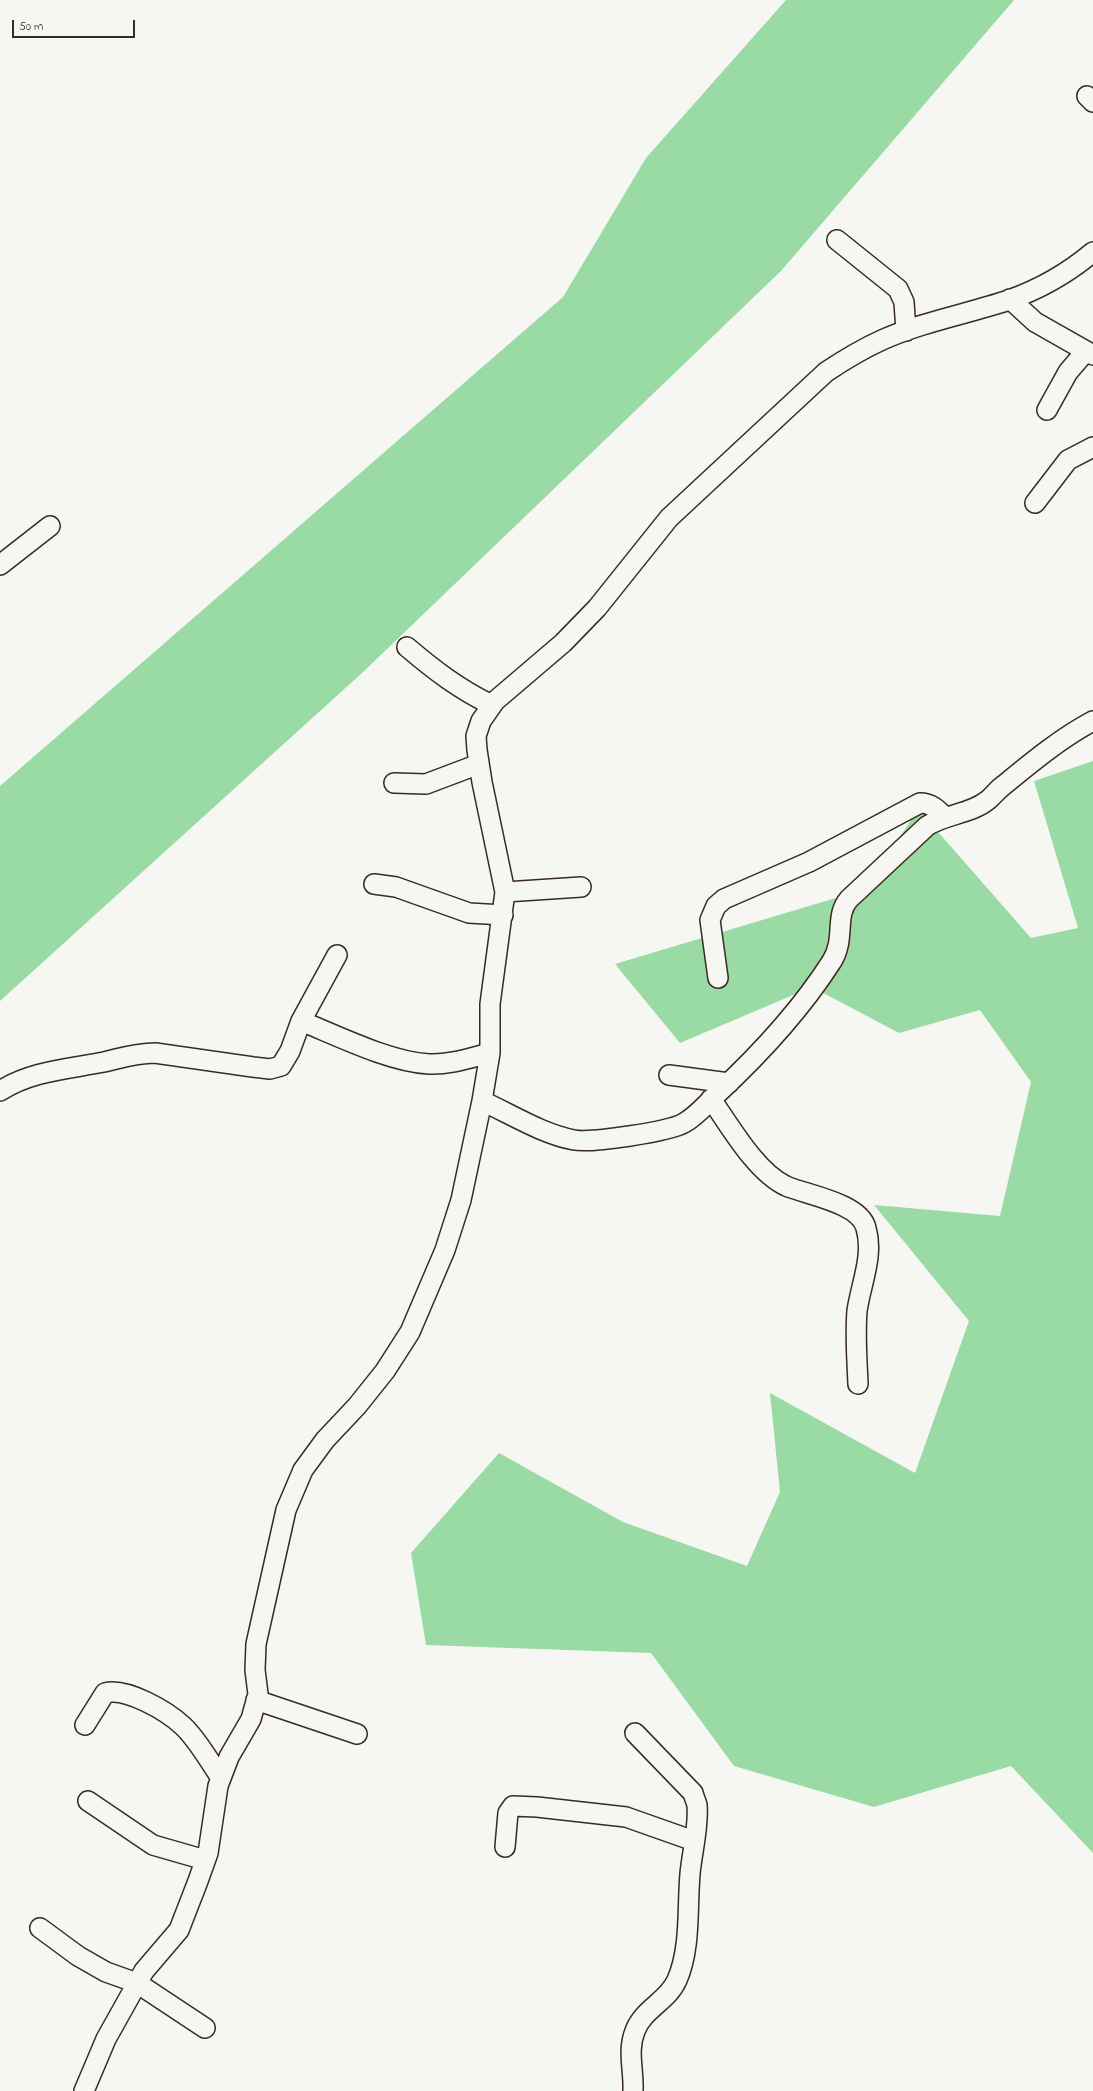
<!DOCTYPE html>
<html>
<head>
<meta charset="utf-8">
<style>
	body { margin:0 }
	#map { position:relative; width:1093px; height:2091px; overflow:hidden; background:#f6f6f2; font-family:"Indie Flower",sans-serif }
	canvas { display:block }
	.scale { position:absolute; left:12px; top:20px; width:123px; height:18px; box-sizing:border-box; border:2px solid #3b2a1e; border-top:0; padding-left:5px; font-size:12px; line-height:14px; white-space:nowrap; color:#3b2a1e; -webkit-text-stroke:3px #f6f6f2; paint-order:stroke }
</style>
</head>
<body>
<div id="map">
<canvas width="1093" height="2091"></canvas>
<div class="scale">50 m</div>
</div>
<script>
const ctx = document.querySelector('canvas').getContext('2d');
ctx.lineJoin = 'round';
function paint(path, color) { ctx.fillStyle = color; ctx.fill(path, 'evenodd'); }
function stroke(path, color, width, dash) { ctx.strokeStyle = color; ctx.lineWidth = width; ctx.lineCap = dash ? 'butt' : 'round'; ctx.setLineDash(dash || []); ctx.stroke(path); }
paint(new Path2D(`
	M786,0H1014L781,271L362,673L0,1001V786L563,297L646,158Z
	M1093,761V1853L1011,1766L874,1807L734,1766L651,1653L426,1645L411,1553L499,1453L623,1522L747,1566L780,1492L770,1393L915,1473L969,1321L874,1205L1000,1216L1031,1082L980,1010L899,1033L812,987L680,1043L615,964L866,889L918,809L1031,938L1078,928L1034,781Z`), '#9adba5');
const street = new Path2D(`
	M1087,96L1093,102
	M837,240L898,289L904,302L906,331
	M1010,299L1035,322L1093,355
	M1047,410L1068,372L1086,351
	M1035,503L1068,460L1093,447
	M0,565L50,526
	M407,647C434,670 460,690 492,705
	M394,783L426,784L479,764
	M374,884L396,887L469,913L503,915
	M505,892L581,887
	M718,978L710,920L716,906L724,899L809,862L920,803C931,803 937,809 945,817
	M301,1021C338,1036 390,1062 429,1064C449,1065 470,1058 490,1053
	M669,1075L729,1083
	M0,1091C31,1071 68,1069 104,1062C121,1058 136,1053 155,1053L253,1067L270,1069L281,1066L290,1051L301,1021L337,955
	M711,1099C730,1126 756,1172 786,1186C807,1195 860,1203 866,1228C874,1256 861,1283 857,1311C855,1336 857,1359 858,1384
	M482,1101C511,1114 542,1134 574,1140C592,1143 668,1132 684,1123C697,1116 707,1103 718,1093C761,1053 800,1011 832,961C846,938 834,916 849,899L927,826C946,814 971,814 988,800C994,795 998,789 1004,785C1032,762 1061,738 1093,721
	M256,1700L357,1734
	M85,1725L105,1693C126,1687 167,1711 183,1726C198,1740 209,1761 221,1778
	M88,1801L153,1845L205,1860
	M505,1847L508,1813L513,1806L537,1807L626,1817L694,1841
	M40,1928L78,1956L106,1972L137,1983L205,2028
	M84,2091L106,2039L144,1971L179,1930L198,1881L208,1853L218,1786L229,1757L251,1719L258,1694L255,1670L256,1644L286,1510L303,1470L325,1440L357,1406L385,1371L410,1332L445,1250L461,1200L482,1101L490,1053V1004L505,892L482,782L477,750L476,736L481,721L495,701L563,643L597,608L669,518L826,372C844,360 862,349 882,340C922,322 967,314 1009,300C1040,289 1068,273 1093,252
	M633,2091C634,2070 627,2051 635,2031C643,2009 668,2001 677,1980C691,1948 687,1908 690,1874C692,1852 699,1827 697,1805C696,1801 694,1797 693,1793L635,1733`);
stroke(street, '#3b2a1e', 22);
stroke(street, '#f6f6f2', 19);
</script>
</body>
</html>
